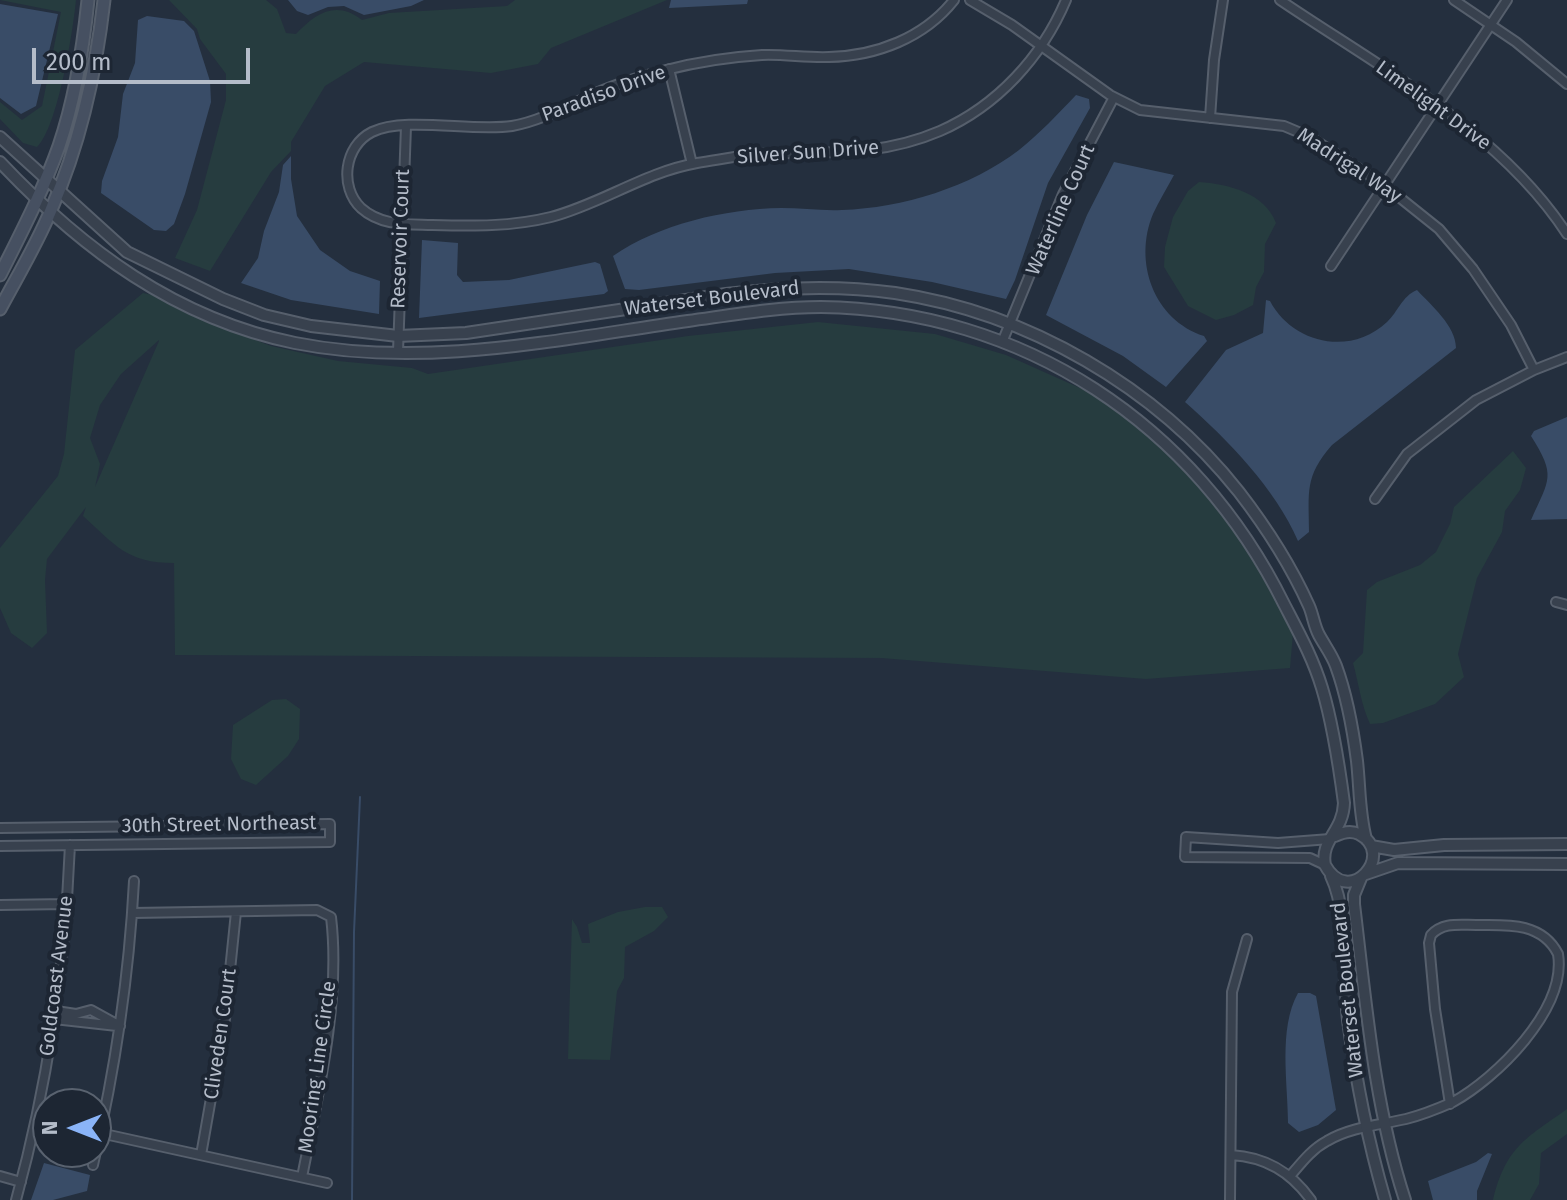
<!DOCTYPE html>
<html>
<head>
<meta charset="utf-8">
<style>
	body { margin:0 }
	#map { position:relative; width:1567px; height:1200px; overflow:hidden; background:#242f3e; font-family:"Fira Sans",sans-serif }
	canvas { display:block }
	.north { position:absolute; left:32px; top:1088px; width:80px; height:80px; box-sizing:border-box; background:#1d2633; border:2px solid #59626f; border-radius:50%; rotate:270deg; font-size:22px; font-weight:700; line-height:32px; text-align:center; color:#b4bcc9 }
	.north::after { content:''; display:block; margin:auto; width:28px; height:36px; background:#8ab4f8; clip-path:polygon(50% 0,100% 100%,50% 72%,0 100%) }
	.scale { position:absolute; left:32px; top:48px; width:218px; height:36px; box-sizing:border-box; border:4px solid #b4bcc9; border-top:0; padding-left:10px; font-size:24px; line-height:28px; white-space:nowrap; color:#b4bcc9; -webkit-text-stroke:6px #1d2633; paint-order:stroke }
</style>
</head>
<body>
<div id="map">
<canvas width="1567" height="1200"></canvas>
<div class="north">N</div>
<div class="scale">200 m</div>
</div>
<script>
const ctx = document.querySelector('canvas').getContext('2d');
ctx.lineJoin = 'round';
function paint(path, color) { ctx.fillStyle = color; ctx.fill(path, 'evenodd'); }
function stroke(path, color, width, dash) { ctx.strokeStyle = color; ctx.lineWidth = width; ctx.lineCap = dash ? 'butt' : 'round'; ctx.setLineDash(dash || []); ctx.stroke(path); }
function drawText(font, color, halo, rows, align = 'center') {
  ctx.font = font + ' "Fira Sans",sans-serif'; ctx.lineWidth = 8; ctx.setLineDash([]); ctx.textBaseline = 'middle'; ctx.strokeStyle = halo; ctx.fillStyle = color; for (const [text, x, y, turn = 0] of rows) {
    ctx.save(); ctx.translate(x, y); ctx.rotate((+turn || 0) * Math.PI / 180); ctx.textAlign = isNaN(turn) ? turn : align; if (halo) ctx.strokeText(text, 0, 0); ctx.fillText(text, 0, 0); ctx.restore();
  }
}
paint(new Path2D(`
	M0,0H76C73,31 58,127 37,147L23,143L0,119V102L22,120L42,106L61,12Z
	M169,0H266L277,9L286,33L296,34C316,13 336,0 362,20L389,13L507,6L515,0H667L551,48L538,64L491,73L364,62L325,86L291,142V151L271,172L210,271L175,258L197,210L226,100V74L200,39L197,29Z
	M1199,182C1228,184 1265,193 1276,223L1265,244L1264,272L1256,287L1253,305L1234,315L1216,320L1188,306L1164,267L1165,247L1173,217L1188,191Z
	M143,293L157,296L195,317L271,346L338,361L412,368L428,374L688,336L818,322L935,334L1006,355L1118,405L1204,482L1294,621L1290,668L1146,679L881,658L175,655L174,563C127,563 115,545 83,516L86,507L47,559L45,580L47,633L32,648L11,633L0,608V548L58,476L64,454L75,350ZM159,340V341L95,487L100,464L90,438L100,405L121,374Z
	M1513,451L1526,468L1520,490L1505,511L1502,532L1477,578L1458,654L1464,677L1435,704L1383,723L1370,724C1361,704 1359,685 1353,663L1363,653L1367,590L1377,582L1420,565L1436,552L1450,524L1454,507Z
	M286,699L300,709L299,739L288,756L256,785L241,779L231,759L233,725L272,700Z
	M645,907H662L668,917L654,931L625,947L624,978L617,991L610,1060L568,1059L572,919L577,927L582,943H590L588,924L618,912Z
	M1567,1109V1134L1541,1153L1539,1184L1530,1200H1493C1506,1147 1525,1139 1567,1109Z`), '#263c3f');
paint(new Path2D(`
	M288,0H424L411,6L364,15L344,6L328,7L308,15L297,11Z
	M671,0H748L747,4L669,8Z
	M0,4L58,14L36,106L21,114L0,98Z
	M147,16L184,21L194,31L210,81L211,102L185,194L174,224L166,231L154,230L101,193L102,181L118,137L123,94L135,63L138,20Z
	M1076,95L1089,99L1090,108L1048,183L1015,280L1006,299L932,282L849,269L775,273L639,290L625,289L613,256C659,224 725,209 781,208C801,208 822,211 842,210C902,208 971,187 1019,150C1039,134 1058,114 1076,95Z
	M291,156V179L297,216L320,250L350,271L380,281L379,314L291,300L241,283L258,258L264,231L279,192L283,165Z
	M1114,162L1174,175C1167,188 1159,201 1153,214C1133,262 1154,320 1204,336L1207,341L1166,387L1123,356L1046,315L1087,215Z
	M422,240L458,243L457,275L463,282L509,280L595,262L600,264L608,291L604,294L419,318Z
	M1417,290C1431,305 1456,326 1456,348L1332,445C1304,477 1309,492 1309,532L1298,541C1275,488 1228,440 1185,402L1226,350L1263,333L1266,300L1270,301C1292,343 1350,357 1387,322C1398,312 1402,296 1417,290Z
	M1567,417V519L1531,520C1550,478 1556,476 1531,436L1534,431Z
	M1298,993H1310L1316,996L1336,1110L1318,1125L1299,1132L1288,1123C1288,1083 1278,1029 1298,993Z
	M1488,1153L1492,1154L1477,1191V1200H1433L1428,1181L1476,1162Z
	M44,1163L90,1175L87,1191L53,1200H31Z`), '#394c67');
stroke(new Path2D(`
	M352,1200L354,932L360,797`), '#394c67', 2);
const minor = new Path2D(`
	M954,0C924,38 876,56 829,57C807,58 784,54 762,55C730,57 697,62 666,70C642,76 618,83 596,93C569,105 541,121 512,126C472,132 405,116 372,132C344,146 339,187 361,208C381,226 407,224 432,225C472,226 511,227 551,217C601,204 645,172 697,163C717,160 737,156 756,154C822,151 877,158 940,131C997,106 1042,57 1066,0
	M970,0L1012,25L1110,95L1140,110L1284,126L1310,137L1384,185L1439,229L1473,269L1511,325L1534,370
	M1280,0C1379,67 1501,132 1567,234
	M1454,0L1516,42L1567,84
	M669,69L692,164
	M1210,118L1214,60L1223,0
	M1331,266L1507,0
	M1003,340L1063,194L1114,97
	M398,352L406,126
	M1375,499L1407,454L1476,400L1534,370L1567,357
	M1556,602L1567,605
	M0,828L330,824V842L0,846
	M1325,865L1310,858L1185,857L1186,837L1278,843L1330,839
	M0,905L67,904
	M133,913L317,910L331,917C341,1000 318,1096 302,1177
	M56,1011L76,1014L91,1010L120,1026
	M54,1019L117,1026
	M100,1133L327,1183
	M201,1155L225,1019L236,912
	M1231,1155C1266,1157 1291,1172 1311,1200
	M93,1165C115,1071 129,977 134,881
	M1291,1175C1302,1162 1312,1149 1327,1141C1350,1127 1380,1125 1406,1119C1422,1115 1437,1109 1453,1102C1495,1079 1567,1010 1558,954C1551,940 1540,932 1525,928C1510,924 1492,925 1476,925C1459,925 1443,922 1431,935L1429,943L1435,1009L1450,1104
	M0,1176L21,1182
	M16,1200C48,1084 65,965 70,845
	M1230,1200L1232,992L1247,939`);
const tertiary = new Path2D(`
	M0,137L127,252L223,299L264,315L311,326L398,336L466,333L726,294C783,287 839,285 895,293C1028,313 1156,387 1239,492C1266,527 1291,566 1309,606C1313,615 1314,626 1319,635C1325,646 1332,655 1336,666C1347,696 1353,730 1357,761C1360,788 1359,813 1366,839
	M0,162C82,249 176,319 295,343C425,369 559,339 688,321C732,315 777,307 821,307C1023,310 1195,424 1284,604C1298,631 1313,658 1322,688C1333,724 1339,765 1344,803C1343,832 1320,840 1325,865C1349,909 1397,854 1359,834C1351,830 1343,832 1335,836
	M1371,846L1394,850L1444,845L1567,844
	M1366,874L1398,863L1567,864
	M1331,876C1349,913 1343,978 1348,1020C1356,1081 1368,1141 1385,1200
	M1361,878L1354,895V904C1366,1003 1374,1105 1405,1200`);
const secondary = new Path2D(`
	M0,275C21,233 43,191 59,146C75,99 83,49 88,0
	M0,309C17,277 37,244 51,210C80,144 96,72 104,0`);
stroke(minor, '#565f6c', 12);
stroke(tertiary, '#565f6c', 14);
stroke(secondary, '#565f6c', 15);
stroke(minor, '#38414e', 8);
stroke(tertiary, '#38414e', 10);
stroke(secondary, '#465061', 11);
drawText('20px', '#b4bcc9', '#1d2633', [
	["Paradiso Drive",604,94,-20],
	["Limelight Drive",1433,106,36],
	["Silver Sun Drive",808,153,-4],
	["Madrigal Way",1349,166,33],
	["Waterline Court",1061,210,-66],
	["Reservoir Court",401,239,-88],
	["Waterset Boulevard",712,299,-7],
	["30th Street Northeast",219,825,-1],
	["Goldcoast Avenue",57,976,-83],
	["Waterset Boulevard",1348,990,-96],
	["Cliveden Court",221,1034,-82],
	["Mooring Line Circle",318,1067,-82]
]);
</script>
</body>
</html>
